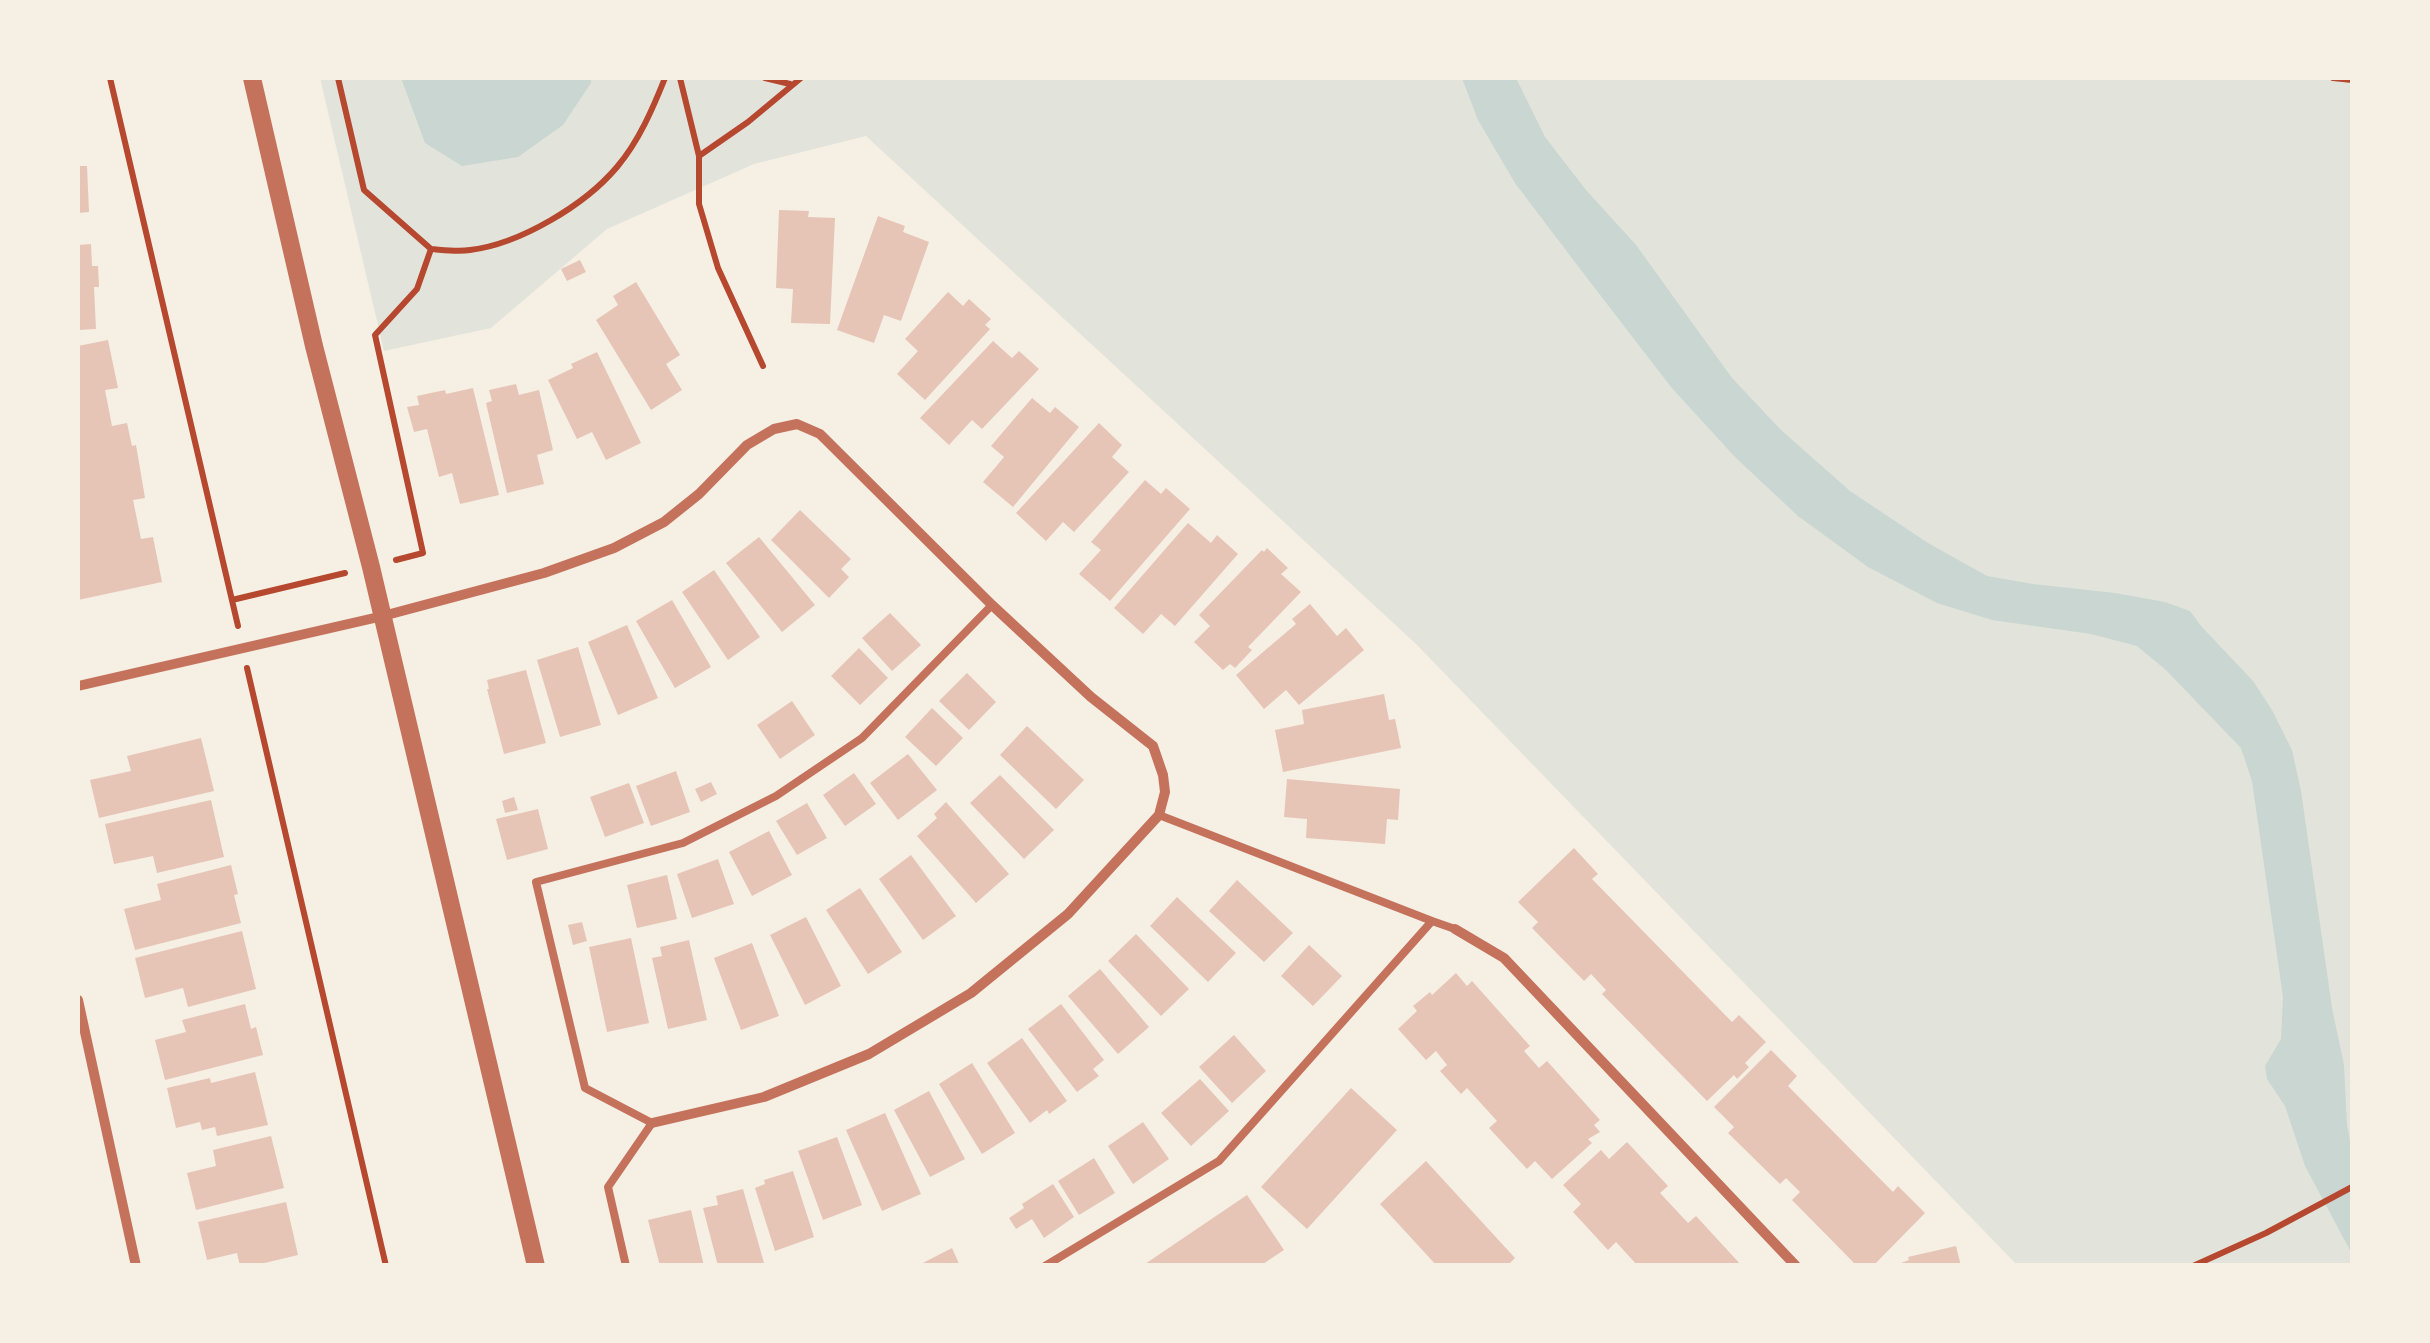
<!DOCTYPE html>
<html>
<head>
<meta charset="utf-8">
<style>
	body { margin:0 }
	#map { position:relative; width:2430px; height:1343px; overflow:hidden; background:#f6efe4; font-family:"Source Sans 3",sans-serif }
	canvas { display:block }
	.frame { position:absolute; inset:0; border:80px solid #f6efe4; pointer-events:none }
</style>
</head>
<body>
<div id="map">
<canvas width="2430" height="1343"></canvas>
<div class="frame"></div>
</div>
<script>
const ctx = document.querySelector('canvas').getContext('2d');
ctx.lineJoin = 'round';
function paint(path, color) { ctx.fillStyle = color; ctx.fill(path, 'evenodd'); }
function stroke(path, color, width, dash) { ctx.strokeStyle = color; ctx.lineWidth = width; ctx.lineCap = dash ? 'butt' : 'round'; ctx.setLineDash(dash || []); ctx.stroke(path); }
paint(new Path2D(`
	M320,78H2352V1265H2017L1416,644L866,136L754,164L607,229L491,328L384,351Z`), '#e2e4dc');
paint(new Path2D(`
	M401,78H591V83L563,125L518,157L462,166L425,143Z
	M1462,78H1516L1545,137L1586,190L1636,245L1732,378L1781,430L1850,491L1928,543L1987,576L2033,584L2115,593L2165,602L2190,611L2201,626L2253,681L2272,710L2292,750L2301,791L2332,1008L2344,1065L2347,1125L2352,1151V1254L2305,1166L2285,1106L2267,1079L2265,1066L2281,1039L2283,997L2252,781L2241,748L2166,670L2137,646L2091,634L1992,620L1937,603L1868,567L1798,516L1735,457L1671,387L1584,274L1515,183L1478,120Z`), '#c9d6d2');
paint(new Path2D(`
	M78,166H87L89,212L78,213Z
	M779,210L809,211L808,217L835,218L830,324L791,323L793,289L776,288Z
	M878,216L905,226L903,232L929,242L901,321L884,315L874,343L837,330Z
	M91,244L92,266H98L99,287H94L96,329L78,330V245Z
	M580,260L586,272L567,281L561,269Z
	M636,282L680,355L666,364L682,390L651,410L596,320L618,305L613,296Z
	M948,292L963,306L969,299L991,319L985,325L990,329L925,400L897,374L918,351L905,339Z
	M108,340L118,388L105,390L112,426L127,423L132,446L136,445L145,498L133,500L141,539L153,537L162,582L78,600V346Z
	M993,341L1012,358L1019,351L1039,369L982,429L972,420L949,445L920,418Z
	M597,352L641,443L606,460L592,432L577,439L548,380L573,368L571,364Z
	M516,384L519,395L539,390L553,450L537,455L544,484L507,493L486,403L492,401L489,390Z
	M473,388L499,495L460,504L452,473L439,477L427,429L414,432L407,407L419,405L417,396L445,390L446,394Z
	M1032,398L1050,413L1055,407L1079,427L1013,507L983,482L1004,457L991,446Z
	M1099,423L1122,445L1112,457L1129,472L1074,532L1063,522L1046,541L1016,513Z
	M1145,480L1161,494L1166,488L1190,509L1110,601L1079,574L1101,550L1091,542Z
	M800,510L851,559L841,569L849,577L829,598L771,540Z
	M1188,523L1211,543L1217,535L1238,554L1175,626L1161,614L1143,634L1114,608Z
	M759,537L815,605L782,632L726,563Z
	M1267,548L1288,568L1281,574L1301,592L1248,647L1252,650L1235,668L1230,664L1223,670L1194,642L1210,626L1199,615L1262,550L1264,552Z
	M714,570L760,637L728,660L682,592Z
	M672,600L711,667L675,688L636,621Z
	M1310,604L1337,636L1346,628L1364,650L1299,705L1286,690L1264,709L1236,675L1296,624L1292,619Z
	M890,613L921,645L892,671L862,638Z
	M627,625L658,698L618,715L588,642Z
	M578,647L601,725L560,737L537,660Z
	M859,648L888,678L860,705L831,676Z
	M526,670L546,743L504,754L487,689H489L487,680Z
	M967,673L996,702L969,730L939,701Z
	M1384,694L1389,720L1395,719L1401,748L1283,772L1275,730L1304,724L1302,710Z
	M792,701L815,735L780,759L757,725Z
	M932,708L963,738L936,766L905,737Z
	M1027,726L1084,780L1056,809L1000,755Z
	M201,738L214,791L99,818L90,780L131,771L127,756Z
	M908,754L937,790L898,820L870,783Z
	M676,771L690,812L651,826L636,786Z
	M854,773L876,804L845,826L823,795Z
	M1000,775L1054,830L1024,859L970,803Z
	M1287,779L1400,789L1398,820L1387,819L1385,844L1306,838L1307,819L1284,817Z
	M711,782L717,794L701,802L695,789Z
	M629,783L644,823L605,837L590,797Z
	M514,797L518,810L505,813L502,801Z
	M211,800L224,857L157,873L153,856L114,864L105,824Z
	M946,802L1009,874L976,903L917,836L937,818L934,814Z
	M807,803L827,838L797,855L776,821Z
	M538,809L548,849L507,860L496,819Z
	M769,831L792,875L752,896L729,852Z
	M1574,848L1598,874L1592,879L1732,1022L1739,1015L1766,1042L1745,1063L1749,1067L1737,1079L1734,1075L1707,1101L1602,994L1606,990L1591,974L1584,981L1532,928L1538,922L1518,902Z
	M911,855L956,916L923,940L879,879Z
	M718,859L734,904L692,918L677,874Z
	M231,865L238,894L234,895L241,923L135,950L124,909L161,900L157,884Z
	M667,875L677,919L637,928L627,885Z
	M1237,880L1293,933L1264,962L1209,911Z
	M860,888L902,952L868,974L826,910Z
	M1177,897L1236,953L1208,982L1150,926Z
	M806,917L841,986L805,1005L770,935Z
	M582,922L587,941L573,945L568,925Z
	M242,931L256,989L188,1007L183,988L145,998L135,958Z
	M1136,934L1189,989L1161,1016L1108,961Z
	M631,938L649,1023L607,1032L589,947Z
	M689,940L707,1020L668,1029L652,958L662,956L660,947Z
	M752,943L779,1016L741,1030L714,958Z
	M1309,945L1342,976L1313,1006L1281,976Z
	M1100,969L1149,1027L1118,1054L1068,996Z
	M1456,973L1467,986L1472,981L1530,1046L1524,1051L1539,1068L1547,1061L1600,1120L1594,1125L1600,1132L1588,1139L1592,1143L1552,1179L1535,1161L1527,1169L1489,1128L1497,1121L1467,1088L1461,1094L1440,1071L1447,1065L1436,1051L1426,1060L1398,1029L1417,1011L1413,1006L1430,992L1432,995Z
	M245,1004L251,1029L256,1027L263,1055L165,1080L155,1040L186,1032L182,1020Z
	M1061,1004L1104,1060L1093,1069L1099,1076L1077,1092L1028,1029Z
	M1234,1035L1266,1071L1232,1103L1199,1067Z
	M1022,1038L1067,1101L1049,1114L1047,1110L1030,1123L987,1063Z
	M1771,1050L1797,1076L1788,1086L1893,1192L1898,1186L1925,1213L1873,1266H1857L1792,1200L1800,1192L1786,1178L1780,1184L1728,1133L1734,1127L1714,1107Z
	M972,1063L1015,1133L982,1154L939,1084Z
	M255,1072L268,1125L217,1136L215,1127L202,1130L200,1122L176,1128L167,1088L210,1078L211,1083Z
	M1200,1079L1229,1111L1191,1146L1161,1113Z
	M1351,1088L1397,1130L1307,1229L1261,1187Z
	M929,1091L965,1159L930,1177L894,1110Z
	M885,1113L921,1194L882,1211L846,1130Z
	M1143,1122L1169,1159L1133,1184L1108,1146Z
	M271,1136L284,1188L196,1210L187,1173L216,1166L213,1150Z
	M837,1137L862,1205L823,1220L798,1151Z
	M1627,1142L1668,1186L1660,1193L1688,1223L1696,1216L1742,1266H1638L1616,1242L1608,1250L1573,1212L1581,1204L1563,1185L1601,1150L1609,1159Z
	M1094,1158L1115,1193L1079,1215L1058,1181Z
	M1426,1161L1515,1258L1507,1266H1437L1380,1204Z
	M793,1171L814,1237L775,1251L755,1188L765,1184L764,1180Z
	M1053,1184L1074,1217L1044,1238L1032,1219L1016,1229L1009,1218L1024,1208L1022,1204Z
	M743,1189L764,1263L755,1266H718L703,1208L718,1205L716,1196Z
	M1247,1195L1284,1250L1260,1266H1142Z
	M286,1202L298,1255L252,1266H240L237,1253L207,1260L198,1222Z
	M691,1210L704,1266H660L648,1220Z
	M1956,1246L1961,1266H1893L1909,1260L1908,1257Z
	M952,1248L960,1266H917Z`), '#e6c5b7');
stroke(new Path2D(`
	M110,78L238,626
	M338,78L364,190L431,249
	M680,78L699,156V204L718,268L763,366
	M765,78L790,84
	M2333,78L2352,80
	M699,156L748,122L801,78
	M396,560L423,553L375,335L417,289L431,249C444,250 458,252 470,250C520,244 585,205 617,167C639,141 653,108 665,78
	M232,600L345,573
	M247,668L386,1266
	M2193,1266L2266,1233L2352,1187`), '#b5482f', 6);
stroke(new Path2D(`
	M1432,921L1455,929
	M626,1266L608,1187L652,1123L585,1088L536,882L683,843L776,796L862,738L992,605
	M1045,1266L1219,1161L1432,921L1159,815`), '#c5725c', 8);
stroke(new Path2D(`
	M78,686L383,616L544,573L614,548L664,522L699,494L747,445L774,429L797,424L820,434L992,605L1091,697L1153,746L1163,775L1165,792L1159,815L1068,914L971,993L869,1054L764,1097L652,1123
	M1455,929L1504,958L1796,1266
	M78,1000L136,1266`), '#c5725c', 10);
stroke(new Path2D(`
	M252,78L314,346L371,567L536,1266`), '#c5725c', 18);
</script>
</body>
</html>
